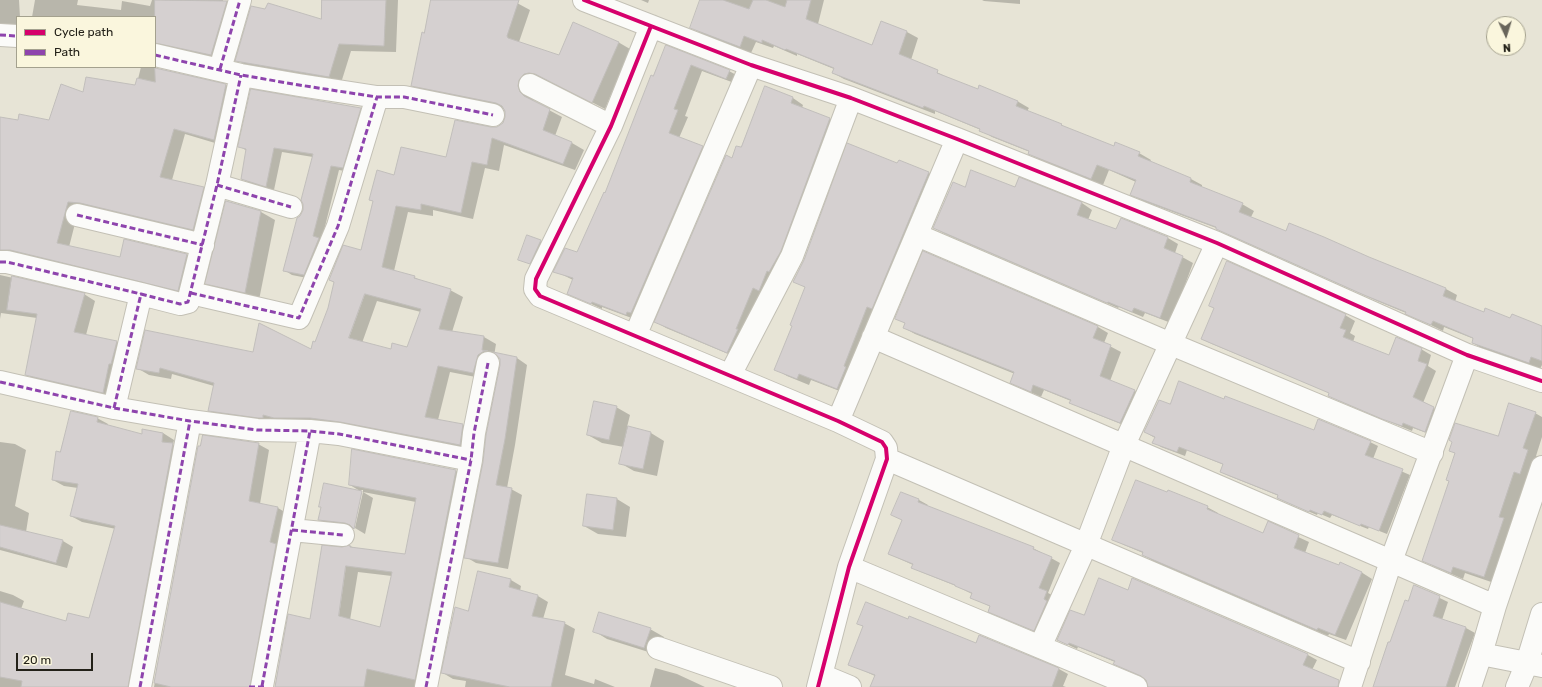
<!DOCTYPE html>
<html>
<head>
<meta charset="utf-8">
<style>
	body { margin:0 }
	#map { position:relative; width:1542px; height:687px; overflow:hidden; background:#e7e4d6; font-family:Rubik,sans-serif }
	canvas { display:block }
	.legend { position:absolute; left:16px; top:16px; width:140px; height:52px; box-sizing:border-box; background:#faf6dd; border:1px solid #a4a18e; margin:0; padding:5px 7px; list-style:none; font-size:12px; color:#232118 }
	.legend li { display:flex; align-items:center; gap:8px; height:20px }
	.legend b { width:20px; border:1px solid #a4a18e }
	.north { position:absolute; left:1486px; top:16px; width:40px; height:40px; box-sizing:border-box; background:#faf6dd; border:1px solid #a4a18e; border-radius:50%; rotate:176deg; font-size:11px; font-weight:700; line-height:16px; text-align:center; color:#232118 }
	.north::after { content:''; display:block; margin:auto; width:14px; height:18px; background:#68655a; clip-path:polygon(50% 0,100% 100%,50% 72%,0 100%) }
	.scale { position:absolute; left:16px; top:653px; width:77px; height:18px; box-sizing:border-box; border:2px solid #232118; border-top:0; padding-left:5px; font-size:12px; line-height:14px; white-space:nowrap; color:#232118; -webkit-text-stroke:3px #faf6dd; paint-order:stroke }
</style>
</head>
<body>
<div id="map">
<canvas width="1542" height="687"></canvas>
<ul class="legend">
<li><b style="height:5px;background:#d6006c"></b>Cycle path</li>
<li><b style="height:5px;background:#8e44ad"></b>Path</li>
</ul>
<div class="north">N</div>
<div class="scale">20 m</div>
</div>
<script>
const ctx = document.querySelector('canvas').getContext('2d');
ctx.lineJoin = 'round';
function paint(path, color) { ctx.fillStyle = color; ctx.fill(path, 'evenodd'); }
function stroke(path, color, width, dash) { ctx.strokeStyle = color; ctx.lineWidth = width; ctx.lineCap = dash ? 'butt' : 'round'; ctx.setLineDash(dash || []); ctx.stroke(path); }
paint(new Path2D(`
	M0,0H19L20,17H17V29L0,30Z
	M35,0H78L77,5L121,10L122,1L150,6L152,0H223V1L237,8L222,61L155,55V17H32Z
	M323,0H398L396,52L351,51L341,83L249,67L237,60L322,21Z
	M432,0H517V3L530,10L519,42L560,56L618,42L630,49L605,109L549,80L542,79L530,94L534,102L562,117L555,136L572,143L584,150L575,170L504,145L499,171L485,168L473,219L433,210V216L408,212L394,271L414,277L424,282L450,290L463,297L452,332L484,337L496,344L494,356L498,358H496L486,379L450,372L438,420L463,425L475,432L472,451L221,417L209,410L214,386L172,374L171,379L149,375L137,368L254,353L312,351L329,308L335,283L330,280L361,252L374,202L370,199L395,176L447,158L491,128H498L503,124L506,118L504,108L424,92L412,85L425,34ZM377,301L421,312L407,348L391,350L362,343Z
	M641,0H649L648,3Z
	M701,0H824L818,24L873,47L882,23L907,32L918,38L911,60L949,78L978,90L1017,101L1029,108L1027,111L1061,125L1071,130L1114,147L1116,144L1139,153L1151,160L1150,162L1191,179L1202,185V188L1242,204L1254,211L1251,217L1287,232L1368,258L1446,289L1457,295L1455,302L1484,313L1542,328V365L1540,369L1484,350L1473,343L1474,339L1444,327L1443,331L1406,313L1377,301L1229,235L1219,229L1143,201L1131,194L1136,182L1109,170L1103,185L1041,160L1029,154L1030,152L992,137L981,130L935,111V114L844,79L833,73L834,69L797,54V56L774,46L773,48L756,42L751,53L703,34L692,28Z
	M982,0H1020V4L984,1Z
	M666,47L729,71L740,77L737,84L702,71L685,116L688,117L679,138L702,147L713,153L637,320L602,307V309L568,293L573,280L555,271L578,254L606,194Z
	M141,67H155L156,69L226,85L237,92L225,146L185,134L172,180L203,188L214,194L204,235L79,208L69,247L121,259L187,255L198,261L189,296L0,262V118L19,121H49L84,93L136,87Z
	M765,88L793,98L803,105L802,108L830,119L840,125L738,358L666,328L656,322L732,159L741,149Z
	M360,109L368,114L350,172L339,170L312,279L292,275L284,270L301,216L304,210L313,157L282,152L274,190L250,183L242,179L247,151L239,146Z
	M899,161L929,173L941,180L850,395L811,380L809,385L787,376L775,369L793,325L806,288L794,281Z
	M1019,178L1082,203L1092,210L1088,220L1117,230L1168,238L1178,244L1175,253L1193,263L1171,323L1145,313L1143,317L1119,307L1118,308L945,234L934,228L965,188H1015Z
	M227,202L261,212L275,220L259,300L220,291L207,283Z
	M528,236L547,245L537,267L520,259Z
	M924,253L1098,327L1108,333L1104,343L1121,352L1110,381L1135,391L1145,397L1131,428L1081,408L1071,402V401L1044,390L1041,397L1021,388L1011,382L1015,374L915,334L904,328L906,324L896,318Z
	M0,275L84,294L95,301L86,335L117,342L128,348L114,398L37,381L26,374L37,318L1,313L0,319Z
	M1345,315L1355,321L1350,333L1355,336L1353,342L1389,357L1421,349L1431,355L1428,366L1436,371L1423,403L1444,413L1435,436L1413,428L1412,431L1339,401L1329,395L1330,393L1212,344L1202,339Z
	M517,358L527,365L515,445L507,488L511,489L522,495L508,569L476,563L466,557Z
	M1225,401L1314,431L1370,442L1378,446L1373,459L1410,475L1387,534L1369,527L1368,529L1332,515L1330,518L1318,513L1317,515L1286,502L1278,498L1279,496L1229,476L1221,472L1224,465L1187,450L1185,456L1161,447L1154,442L1155,438L1145,432L1170,405Z
	M616,407L630,415L627,427L651,433L664,441L657,476L634,471L620,463L624,447L602,443L588,435Z
	M1535,413L1542,417V437L1536,456L1540,458L1497,584L1465,573L1463,579L1435,567L1423,560L1450,481L1456,454L1451,451L1499,438Z
	M97,418L108,424V426L142,435L143,430L163,433L174,440L173,445L183,451L139,687H0V591L13,595L24,601L21,609L67,622L90,619L116,529L82,522L71,516L78,488L64,486L53,480L61,453Z
	M0,442L15,444L26,450L15,506L29,513L26,532L63,541L73,547L67,568L0,550Z
	M258,444L269,450L260,504L278,508L288,514L261,683L246,678L245,687H154L199,447Z
	M353,451L456,471L467,477L422,687H297L311,621L342,548L350,546L355,548L406,555L416,502L363,492V490H361L353,528H355L363,492L373,498L365,534L355,528L331,526L320,520L322,507L320,506L360,491L350,485ZM358,572L392,576L380,628L350,620Z
	M902,493L919,500L928,505L927,506L1033,548L1060,563L1048,593L1056,597L1043,635L998,616L989,611L991,607L971,597L972,594L956,586L921,572L913,567V565L889,554L903,520L893,515Z
	M1168,493L1207,507L1218,513L1217,514L1263,534L1268,523L1309,542L1305,553L1339,567L1361,572L1372,579L1346,640L1329,634L1328,636L1153,561L1143,554V553L1124,545L1113,539Z
	M617,499L630,507L626,537L598,534L584,526Z
	M479,572L511,580L521,586L520,591L538,596L548,602L543,619L564,623L575,629L565,675L594,684L595,679L615,687H465L466,681L453,679L443,673L469,612Z
	M1415,586L1448,602L1442,620L1466,628L1475,633L1455,687H1374L1390,644L1409,603Z
	M1128,591L1308,655L1317,660L1312,670L1336,687H1149L1146,678L1124,669L1115,664V662L1078,647L1077,649L1058,640L1084,617Z
	M909,620L976,645L1059,669L1068,674L1063,686L1066,687H871L875,676L849,664L864,627L858,623Z
	M650,629L664,637L658,655L607,639L594,631Z
	M655,668L677,674L705,687H650Z`), '#0003');
const building = new Path2D(`
	M155,0L227,1L211,55L155,43Z
	M322,0H386L384,46L339,44L329,77L235,61L251,6L265,9L268,3L321,19Z
	M431,0H519L507,36L508,38L559,55L573,22L619,42L592,103L535,74L529,73L524,74L519,80L518,86L520,92L524,96L550,109L543,130L572,142L563,164L492,138L487,165L472,162L461,213L421,204V210L396,206L382,267L415,276L414,278L451,289L439,329L484,336L482,350L488,351H484L478,355L473,373L438,366L425,417L463,424L460,445L340,422L310,418H274L263,415V418H258L208,411L214,383L160,368L159,373L136,369L145,330L253,352L259,323L311,349L313,341L315,342L328,308L334,282L329,280L343,245L361,250L373,201L369,200L377,170L394,175L401,147L446,157L455,120L491,127H497L503,123L505,117V111L502,106L496,103L411,86L422,32L424,33ZM365,294L421,309L407,347L392,343L391,349L349,338Z
	M700,0H723L749,9L753,0H766L785,7L787,0H811L806,19L872,45L881,21L907,31L899,54L938,70L937,73L978,89L979,85L1018,101L1016,106L1062,124L1061,125L1114,146L1115,142L1140,152L1138,156L1191,178L1190,182L1243,203L1239,212L1286,231L1289,223L1324,237L1369,257L1446,288L1443,296L1484,312L1485,308L1510,318L1512,314L1542,326V361L1531,357L1529,363L1472,343L1473,338L1433,321L1431,325L1405,314L1406,312L1364,295L1216,229V227L1130,195L1136,180L1097,165L1091,179L1028,154L1029,151L979,131L980,129L924,106L923,108L832,73L834,68L786,49L785,50L762,40V43L744,36L740,47L690,28Z
	M666,45L730,70L726,79L691,65L674,109L678,110L669,133L703,146L631,313L627,312L626,315L592,302L591,304L567,294L573,278L553,272L565,248L577,252L604,192L605,193L640,103L651,75L653,76Z
	M155,68L226,84L214,140L174,129L160,177L204,187L193,230L80,203L68,202L57,243L120,257L124,239L187,254L178,291L10,250H0V117L18,120L19,114L49,120L61,84L83,92L86,77L135,85L137,78L155,82Z
	M765,86L793,97L791,103L830,118L781,251L769,272L767,271L759,291L753,288L736,329H738L727,353L654,322L726,155L732,158L736,146L741,147Z
	M251,89L361,108L343,168L331,166L313,236L319,238L304,275L283,271L297,218L300,216L303,210V204L301,200L313,154L274,148L266,187L241,179L246,149L238,147Z
	M847,143L897,163L899,160L929,172L872,309L867,307L844,366L846,367L837,389L799,374L797,379L774,370L792,326L790,325L805,287L793,282L804,260Z
	M971,170L1015,187L1019,177L1082,202L1077,215L1116,229L1121,218L1168,237L1164,248L1183,256L1160,318L1134,308L1132,312L1108,302L1107,303L933,228L953,182L965,187Z
	M226,201L261,211L245,293L205,284Z
	M527,235L541,240L530,264L518,260Z
	M923,251L1098,326L1093,338L1111,345L1100,376L1135,390L1120,423L1069,403L1071,400L1033,385L1031,392L1010,383L1014,372L903,328L905,323L895,319Z
	M1227,261L1346,314L1340,328L1346,330L1343,337L1389,355L1396,337L1422,348L1418,361L1427,364L1413,397L1434,407L1425,432L1403,423L1402,426L1382,419L1328,396L1329,393L1201,339L1214,308L1209,306Z
	M12,276L85,293L74,332L117,341L111,364H109L103,393L25,375L37,314L7,310Z
	M493,352L517,357L505,439L496,485L512,488L498,563L464,558L483,462L486,435L500,365V359Z
	M1179,381L1224,399L1225,396L1314,430L1318,419L1371,441L1365,455L1403,469L1379,531L1361,524L1360,526L1324,511L1322,515L1310,510L1309,512L1277,498L1278,495L1220,472L1223,464L1179,447L1177,452L1152,443L1155,437L1144,432L1159,400L1170,404Z
	M594,401L617,406L609,440L587,435Z
	M1509,403L1536,412L1523,448L1528,450L1520,474L1514,472L1499,517L1504,518L1484,577L1453,567L1451,573L1422,561L1449,481L1446,480L1455,453L1449,451L1452,442L1449,440L1455,423L1498,436Z
	M71,411L98,417L97,422L142,434V429L163,433L162,442L173,443L128,687H21L22,681L0,677V602L66,621L68,613L89,618L115,526L70,516L78,484L52,480L56,451L60,452Z
	M628,426L651,432L643,469L619,464Z
	M203,435L259,443L249,501L278,507L270,542L276,544L250,687H171L154,683L198,446H200Z
	M352,449L456,470L415,680L367,669L364,687H275L288,614L310,619L322,545L342,547L350,545V547L405,554L416,498L349,485ZM346,566L392,572L380,627L339,616Z
	M1136,480L1167,492L1168,490L1208,506L1207,509L1263,533L1268,521L1299,535L1294,548L1339,565L1340,562L1362,572L1335,635L1318,628L1317,630L1142,555L1143,552L1112,540Z
	M324,483L362,491L354,529L350,525L345,523L318,520L321,507H319Z
	M901,492L919,499L918,502L1034,547L1033,549L1052,557L1039,588L1047,591L1044,599L1047,601L1034,631L988,612L990,606L970,598L972,593L955,586V585L911,568L913,564L888,554L902,520L891,515Z
	M587,494L617,498L613,530L583,526Z
	M0,525L63,540L56,563L0,547Z
	M478,571L511,579L509,587L538,595L532,616L565,622L551,687H510L441,673L455,607L468,611Z
	M1099,578L1128,590L1132,578L1308,654L1303,665L1339,680L1338,687H1148L1146,680L1141,676L1113,664L1115,661L1069,643L1068,645L1057,640L1070,610L1084,615Z
	M1414,585L1440,596L1433,616L1466,627L1446,687H1373L1388,642H1390L1405,600L1408,601Z
	M866,602L908,619L909,616L976,643L979,635L1059,668L1052,687H870L875,675L848,665L863,626L857,624Z
	M599,612L651,628L644,648L593,632Z`);
paint(building, '#d5d0d0');
stroke(building, '#c1bebb', 1);
const minor = new Path2D(`
	M584,0L751,65L851,98L957,139L1217,243L1467,355L1542,381
	M651,26L611,126L536,279L535,289L540,296L838,421L882,442L886,448L887,459L849,567L818,687
	M0,35L17,36
	M155,55L241,75L299,85L377,97H404L493,115
	M220,69L240,0
	M530,85L611,126
	M217,185L291,207
	M77,215L203,245
	M917,235L1171,344L1432,453
	M0,262H7L141,294
	M191,293L299,318L338,226L377,97
	M635,336L751,65
	M873,337L1495,606
	M730,375L792,256L851,98
	M0,382L114,408L190,421L257,430L310,431L339,434L471,460
	M114,408L141,294L180,304L188,302L217,185L241,75
	M838,421L957,139
	M887,459L1359,662
	M292,530L343,535
	M849,567L1136,687
	M1040,647L1086,545L1124,445L1217,243
	M658,648L771,687
	M1481,654L1542,666
	M821,675L850,687
	M262,686L310,431
	M140,687L190,421
	M426,687L471,460L474,433L488,363
	M1350,687L1391,561L1467,355
	M1470,687L1481,654L1495,606L1542,467
	M1517,687L1527,663L1542,614`);
stroke(minor, '#c3c0b5', 24);
stroke(minor, '#fbfbf9', 22);
stroke(new Path2D(`
	M0,35L17,36
	M155,55L241,75L299,85L377,97H404L493,115
	M220,69L240,0
	M217,185L291,207
	M77,215L203,245
	M0,262H7L141,294
	M191,293L299,318L338,226L377,97
	M0,382L114,408L190,421L257,430L310,431L339,434L471,460
	M114,408L141,294L180,304L188,302L217,185L241,75
	M292,530L343,535
	M262,686L310,431
	M140,687L190,421
	M249,687H264
	M426,687L471,460L474,433L488,363`), '#8e44ad', 3, [6, 3]);
stroke(new Path2D(`
	M584,0L751,65L851,98L957,139L1217,243L1467,355L1542,381
	M651,26L611,126L536,279L535,289L540,296L838,421L882,442L886,448L887,459L849,567L818,687`), '#d6006c', 4);
</script>
</body>
</html>
